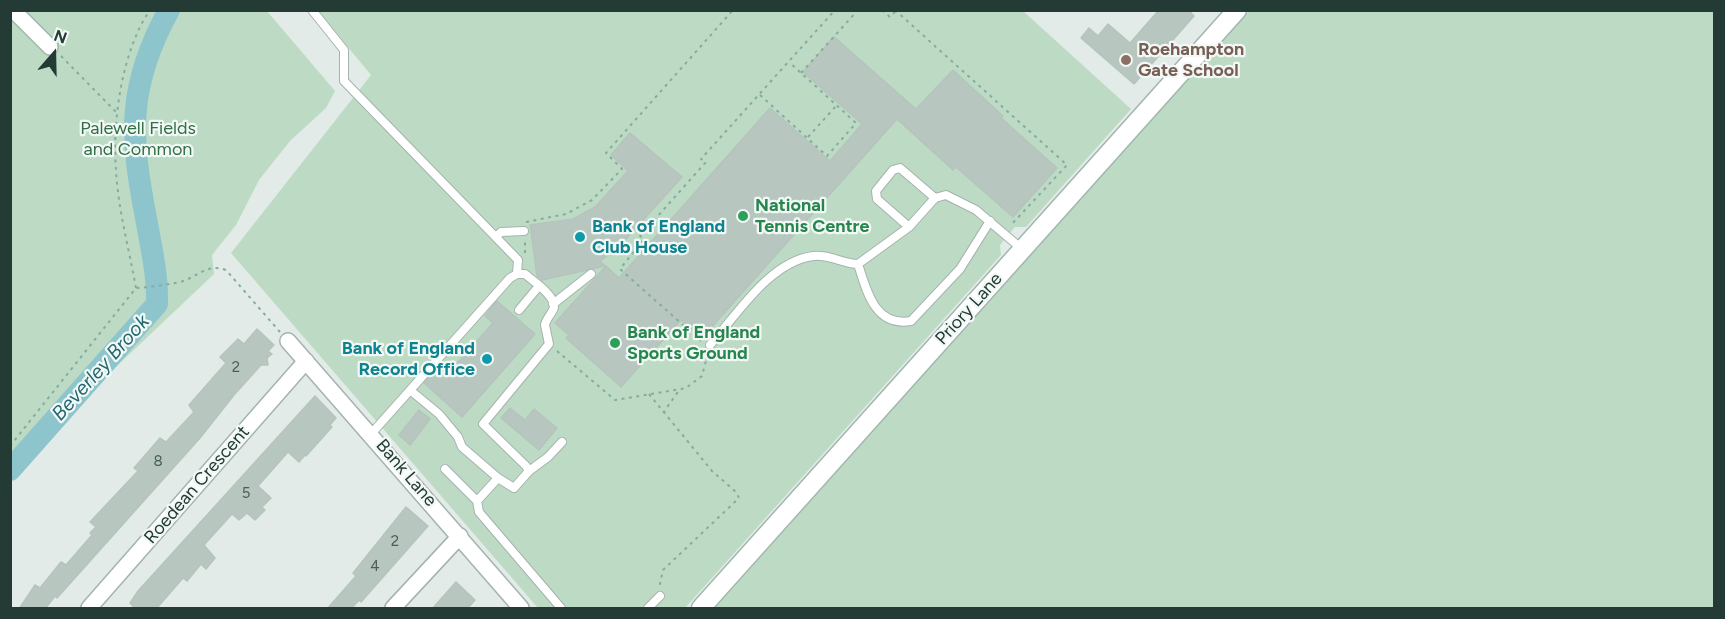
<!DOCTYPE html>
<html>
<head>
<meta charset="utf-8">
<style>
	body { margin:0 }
	#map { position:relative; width:1725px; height:619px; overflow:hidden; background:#e2ebe7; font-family:Figtree,sans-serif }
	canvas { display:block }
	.frame { position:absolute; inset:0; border:12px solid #233b34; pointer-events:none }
	.north { position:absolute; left:24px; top:24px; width:60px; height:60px; -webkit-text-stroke:4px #f2f8f5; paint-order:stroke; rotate:20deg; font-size:16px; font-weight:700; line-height:24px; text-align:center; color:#233b34 }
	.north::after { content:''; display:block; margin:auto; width:21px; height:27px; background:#233b34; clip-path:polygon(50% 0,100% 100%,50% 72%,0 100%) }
</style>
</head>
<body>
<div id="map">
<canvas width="1725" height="619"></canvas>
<div class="frame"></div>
<div class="north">N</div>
</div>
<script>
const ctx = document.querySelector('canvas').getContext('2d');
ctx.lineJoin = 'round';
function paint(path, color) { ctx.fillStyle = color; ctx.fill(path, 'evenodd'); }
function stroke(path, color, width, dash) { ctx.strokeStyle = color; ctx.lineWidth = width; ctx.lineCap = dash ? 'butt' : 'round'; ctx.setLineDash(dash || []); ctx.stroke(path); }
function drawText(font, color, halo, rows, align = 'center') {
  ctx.font = font + ' Figtree,sans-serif'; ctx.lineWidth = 4.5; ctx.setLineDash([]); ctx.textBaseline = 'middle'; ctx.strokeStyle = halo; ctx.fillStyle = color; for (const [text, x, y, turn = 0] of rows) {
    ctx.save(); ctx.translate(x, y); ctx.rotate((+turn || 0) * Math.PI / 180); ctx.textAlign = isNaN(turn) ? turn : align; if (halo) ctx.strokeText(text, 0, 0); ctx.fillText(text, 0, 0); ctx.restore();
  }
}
paint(new Path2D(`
	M11,11H267L335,91L326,108L290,141L259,180L236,225L212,255L214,274L100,382L11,482Z
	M318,11H1023L1131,109L1026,227H1015L1000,245L1001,255L685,608H538L231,253L371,75Z
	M1249,11H1714V608H715Z`), '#bddbc4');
stroke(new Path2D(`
	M10,470L157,304C158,275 151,247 146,218C130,136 127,86 169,10`), '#8ec5cc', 22);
const building = new Path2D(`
	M1159,10H1188L1194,16L1134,84L1081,38L1089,28L1098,36L1108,24L1130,43Z
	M834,37L916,109L953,70L1003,116L1001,118L1057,168L1013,217L956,167L953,170L897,119L702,338L681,320L621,387L566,338L569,335L555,323L606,266L619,278L770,108L830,161L862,124L803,72Z
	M630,133L682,177L617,249L600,261L605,266L542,280L537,276L530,225L573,219L595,207L628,171L611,155Z
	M497,301L535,334L462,417L424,383L437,369L445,377L493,323L485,316Z
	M257,329L274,345L268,351L272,354L267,358L268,365H261L234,395L200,438L57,598L55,596L45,609H19L35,585L40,588L61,562L66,565L92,535L90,533L96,527L90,522L138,471L134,468L160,438L166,442L194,412L189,405L226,363L220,357L238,339L244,344Z
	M315,396L336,418L330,425L332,427L306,456L305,455L299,462L288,452L258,486L271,498L262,507L265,510L255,520L247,513L239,520L232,514L204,545L215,558L206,569L201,564L187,581L183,578L156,609H136L130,603L138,591Z
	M510,408L525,420L534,409L557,428L539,450L501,418Z
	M419,410L430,419L410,445L399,435Z
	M406,507L428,526L361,602L359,600L351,609H327L356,576L353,573Z
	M456,582L475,600L467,609H432Z`);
paint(building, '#b8c6c0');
stroke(building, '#b5c4bd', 1.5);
const lane = new Path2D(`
	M312,10L344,50V81L518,260L517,274
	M909,227L877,199L876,191L893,170L900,168L935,198
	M496,237L501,232L524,231
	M858,264L909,227L935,198L946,195L976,210L1022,249
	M553,304L591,274
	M519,310L539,286
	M710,345C737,315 769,262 813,256C830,254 843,264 858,264C867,292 875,327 911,321L960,269L990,221
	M371,434L510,278L517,274H525C533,281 555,295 554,307C553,313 546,318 545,325L549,344L483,424L526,466L529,471L514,488L498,478L462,447L458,437L439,414L410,390
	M445,469L477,501
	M529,471L548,457L562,442
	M498,478L477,501L479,512L561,608
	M648,608L660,596`);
const street = new Path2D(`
	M13,10L50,47
	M288,341L521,608
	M89,608L306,361
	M393,608L460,536`);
const secondary = new Path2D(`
	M701,608L1237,10`);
stroke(lane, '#a5b3ae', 10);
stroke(street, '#a5b3ae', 18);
stroke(secondary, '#a1b6ae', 21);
stroke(new Path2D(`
	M882,10L890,17L896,11
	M895,10L1067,165L1010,226
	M61,56L118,114
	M801,73L858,10
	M760,95L827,156L856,123L789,62
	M808,137L836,106
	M526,222L566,214L592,200L622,169L606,153L733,10
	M525,253V242
	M136,288C129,249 118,209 116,170C112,122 122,50 150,10
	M701,341L620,269L644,239L640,236L706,162L701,159L835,10
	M557,351L615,400L686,388L702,376L708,353
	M649,394L712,471L736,492L739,498L663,570L659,588
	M663,413L680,389
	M10,446L136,288C151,287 166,285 180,282C198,277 207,263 226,270L280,332`), '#85ac9f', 2, [3, 4.5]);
stroke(lane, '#fff', 8);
stroke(street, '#fff', 15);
stroke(secondary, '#fff', 18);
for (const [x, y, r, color] of [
	[1126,60,6,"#8d6e63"],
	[743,216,6,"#2e9e5b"],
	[580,237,6,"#0f9aa8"],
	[615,343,6,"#2e9e5b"],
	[487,359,6,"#0f9aa8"]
]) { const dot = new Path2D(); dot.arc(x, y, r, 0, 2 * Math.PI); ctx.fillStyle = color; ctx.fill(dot); stroke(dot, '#f2f8f5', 2); }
drawText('15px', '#485e57', null, [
	["2",236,368],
	["8",158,462],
	["5",246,494],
	["2",395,542],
	["4",375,567]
]);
drawText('bold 18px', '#785e54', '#f2f8f5', [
	["Roehampton",1138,50],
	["Gate School",1138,71]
], 'left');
drawText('18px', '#316f47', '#f2f8f5', [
	["Palewell Fields",138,129],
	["and Common",138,150]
]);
drawText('bold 18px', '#27864d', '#f2f8f5', [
	["National",755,206],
	["Tennis Centre",755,227],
	["Bank of England",627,333],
	["Sports Ground",627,354]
], 'left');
drawText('bold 18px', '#0d838f', '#f2f8f5', [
	["Bank of England",592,227],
	["Club House",592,248],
	["Bank of England",475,349,"right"],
	["Record Office",475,370,"right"]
], 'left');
drawText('18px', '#233b34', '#f2f8f5', [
	["Priory Lane",969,309,-48],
	["Bank Lane",406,473,49],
	["Roedean Crescent",197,485,-49]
]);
drawText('italic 20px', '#226872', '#f2f8f5', [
	["Beverley Brook",101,368,-48]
]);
</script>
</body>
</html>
